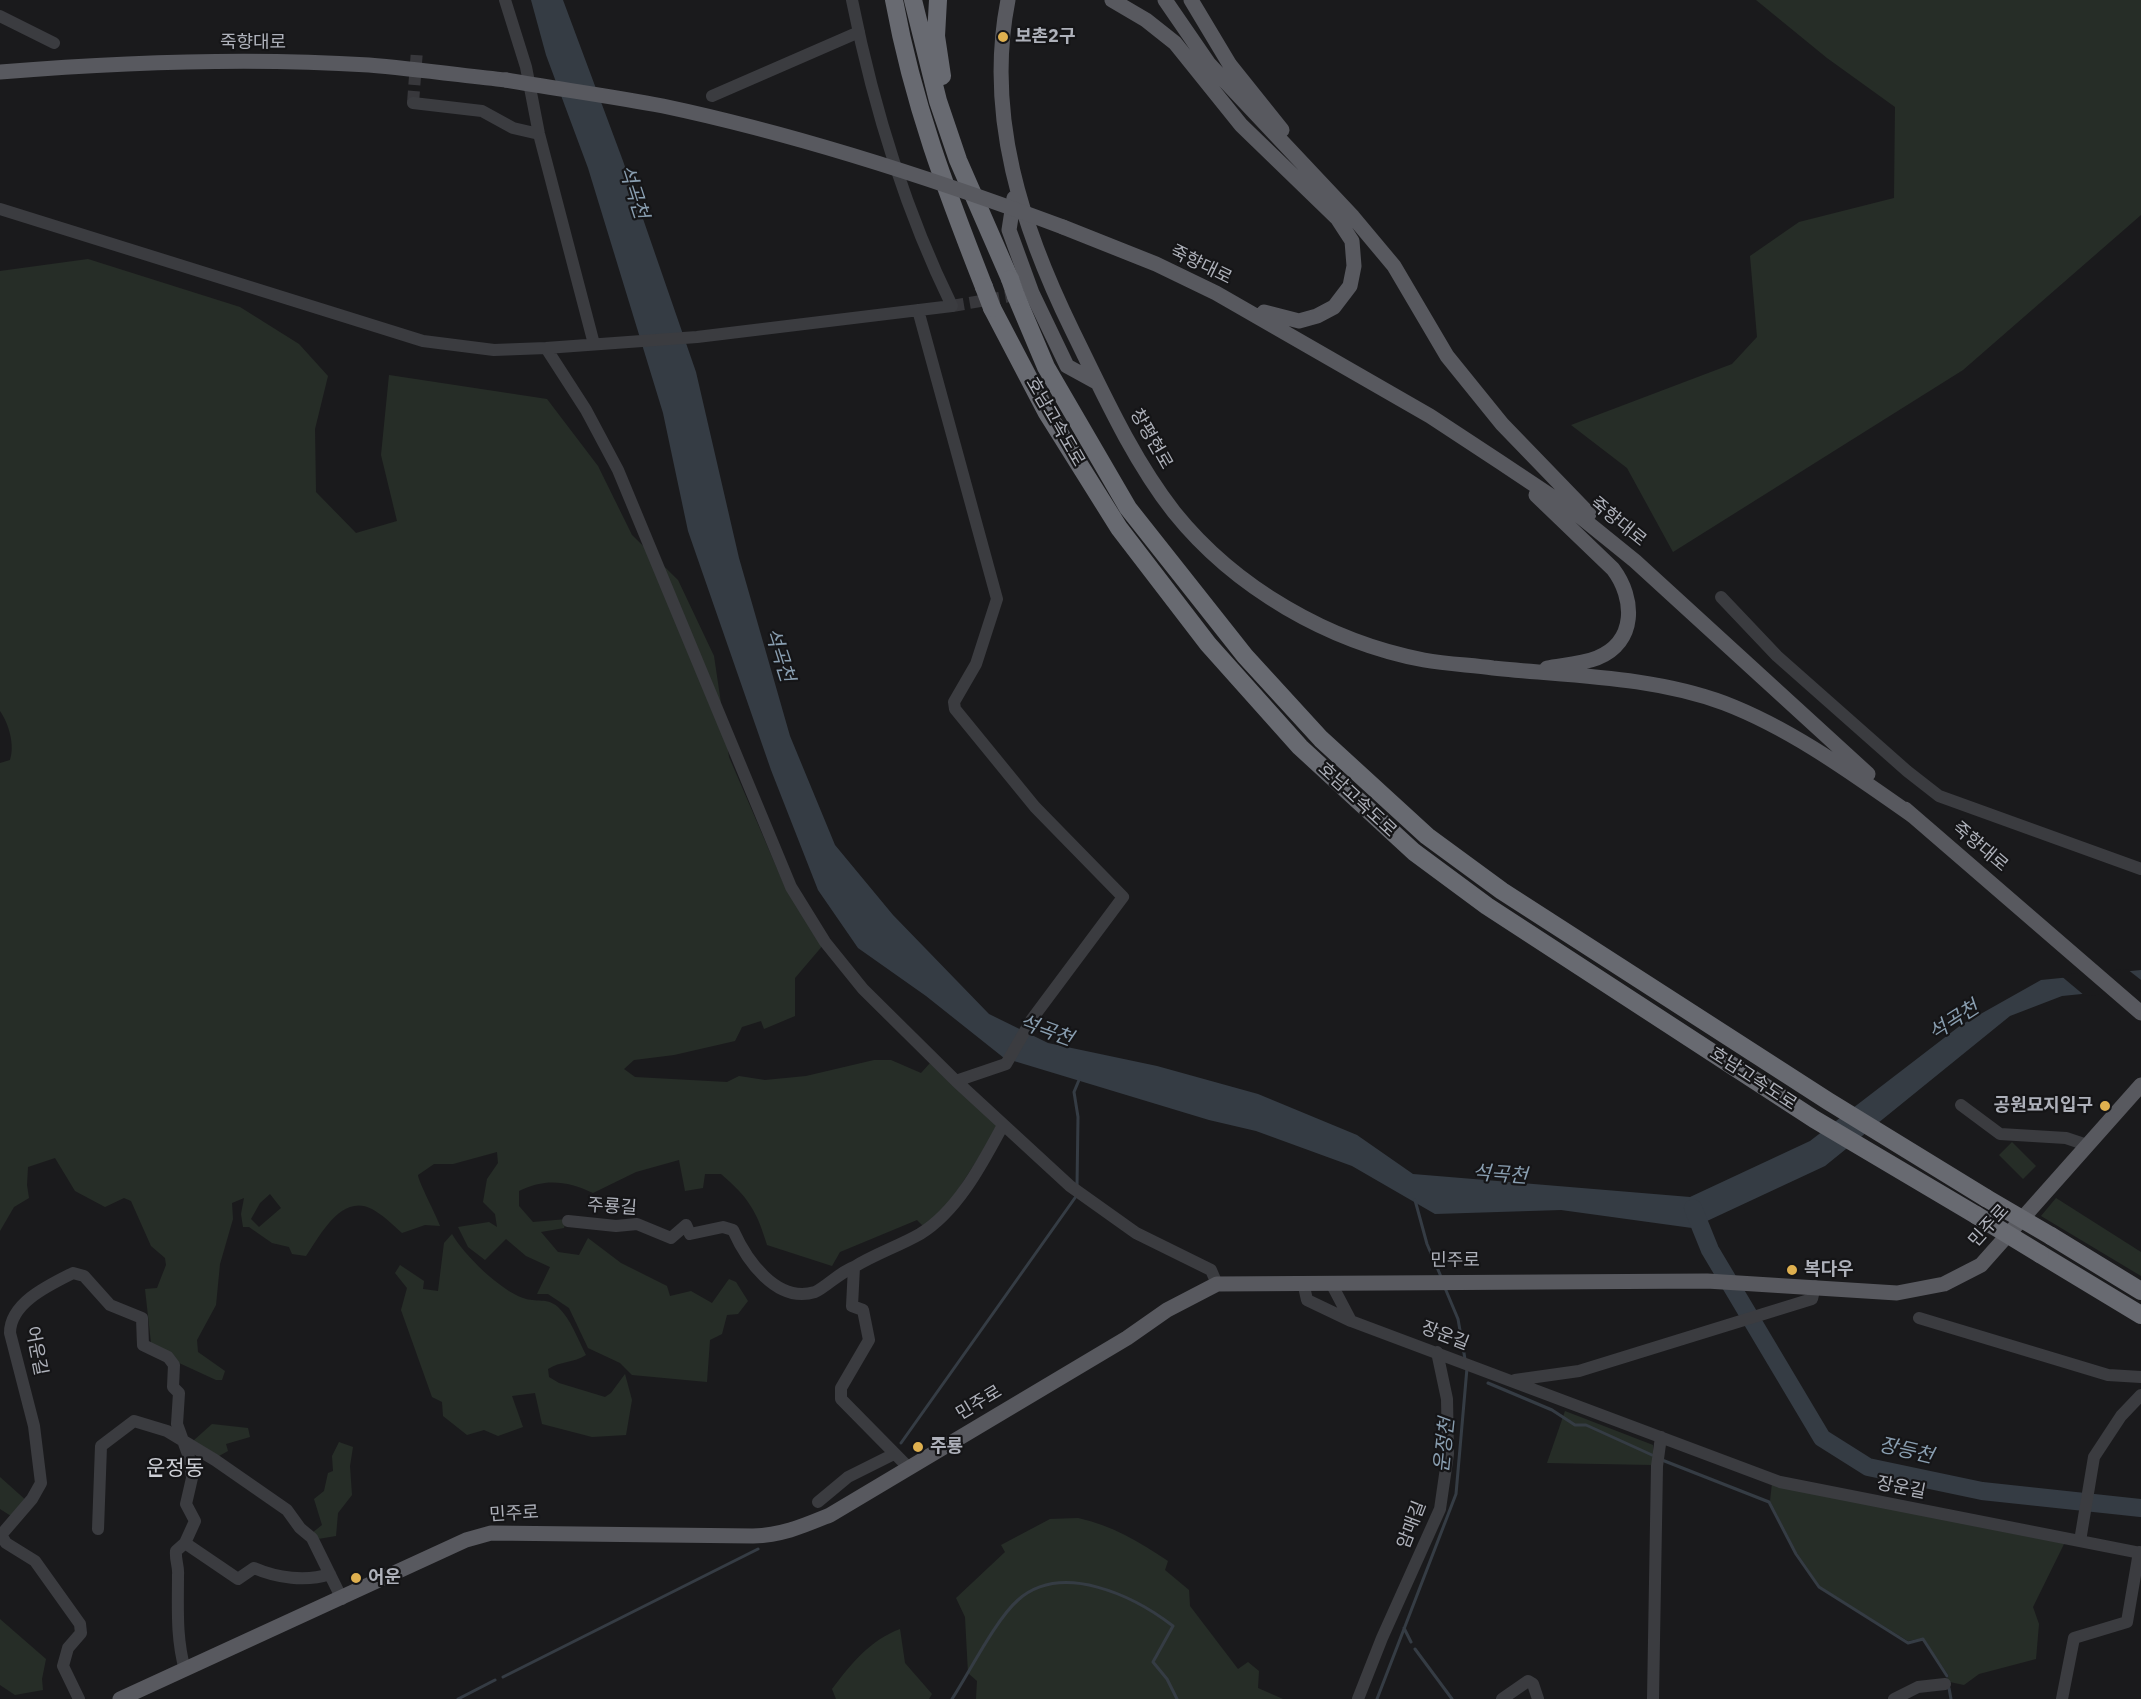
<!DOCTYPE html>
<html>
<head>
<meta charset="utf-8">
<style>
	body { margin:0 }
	canvas { display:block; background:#1a1a1c }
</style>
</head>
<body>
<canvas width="2141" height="1699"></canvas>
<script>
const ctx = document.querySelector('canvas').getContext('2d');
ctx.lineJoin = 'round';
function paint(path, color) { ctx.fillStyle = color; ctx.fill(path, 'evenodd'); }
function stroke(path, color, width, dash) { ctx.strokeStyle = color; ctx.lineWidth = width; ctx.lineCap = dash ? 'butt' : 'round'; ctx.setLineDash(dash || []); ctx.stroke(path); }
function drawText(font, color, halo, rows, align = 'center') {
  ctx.font = font + ' "IBM Plex Sans","Noto Sans KR",sans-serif'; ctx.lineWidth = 4.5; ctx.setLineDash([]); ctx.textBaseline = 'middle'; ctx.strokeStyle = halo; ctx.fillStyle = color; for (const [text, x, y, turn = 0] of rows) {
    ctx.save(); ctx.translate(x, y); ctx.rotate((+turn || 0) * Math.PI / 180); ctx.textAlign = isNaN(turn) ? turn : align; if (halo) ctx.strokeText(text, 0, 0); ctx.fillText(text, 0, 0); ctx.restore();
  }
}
paint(new Path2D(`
	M1756,0H2141V215L1963,370L1673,552L1627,468L1571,425L1732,364L1757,337L1750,256L1799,222L1894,198L1895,107L1827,58Z
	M88,259L240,307L299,344L328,376L315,429L316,492L356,533L397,521L381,455L389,375L547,399L598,466L632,535L678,580L714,656L729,757L785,887L824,944L795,978V1016L764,1029L761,1021L742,1027L735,1041L674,1055L634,1060L624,1069L635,1077L727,1082L739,1076L765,1080L806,1076L874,1060H891L921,1073L931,1062L999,1126L950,1202L924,1227L917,1220L840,1252L832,1266L767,1245C757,1211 748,1197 721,1174H705L703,1188L685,1191L679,1160L636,1172L593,1193C568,1181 545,1178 519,1191V1206L533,1222L567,1219L564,1228L541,1232L558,1252L579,1255L588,1238L621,1263L667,1286L670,1296L691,1291L712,1303L729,1279L736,1282L748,1301L738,1314L727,1315L722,1334L710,1340L707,1382L632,1375L620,1363L588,1348L569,1308L548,1294H537L550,1267L526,1256L506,1239L485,1260L468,1247L458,1227L489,1222L497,1227L495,1214L483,1202L487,1179L498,1163L497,1152L453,1164H434L418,1175C418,1181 436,1215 440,1226L425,1225L402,1233C393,1225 383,1215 372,1209C341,1193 320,1236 306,1256L292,1254L289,1247L272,1243L249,1227H243L241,1214L244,1198L232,1203L233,1219L220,1264L216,1305L197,1340L198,1352L225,1371L222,1380H216L177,1362L151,1343L145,1289L157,1288L166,1265L165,1258L151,1246L131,1201L124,1198L105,1207L75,1191L55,1158L28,1167L27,1185L29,1198L14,1207L0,1231V763L10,760C15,745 9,724 0,711V271ZM270,1194L281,1208L259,1227L251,1219L260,1203Z
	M2012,1142L2036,1166L2023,1179L1999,1155Z
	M2056,1198L2141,1252V1276L2041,1216Z
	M452,1234C464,1255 500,1290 523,1298C536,1303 547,1297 558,1307C571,1319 578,1340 586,1355C574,1363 560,1361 548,1369L549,1377L559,1383L605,1397L611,1393L625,1374L632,1400L626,1435L592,1437L542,1424L535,1393L512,1396L523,1427L498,1436L484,1430L467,1435L443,1416L442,1402L432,1397L401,1310L407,1288L395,1273L400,1265L424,1281L423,1289L438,1291L444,1243Z
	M1565,1411L1653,1445V1465L1547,1463Z
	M212,1424L248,1428L250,1437L226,1444L228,1451L219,1456L193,1441Z
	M339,1442L353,1447L350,1466L352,1495L338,1513L336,1536L318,1539L312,1533L322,1525L314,1499L324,1491L328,1473L333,1471L332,1456Z
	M0,1477L28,1502L11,1516L0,1509Z
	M1772,1483L2065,1542L2033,1607L2039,1624L2036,1659L1979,1674L1964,1685L1945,1681L1949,1676L1923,1638L1908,1641L1820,1587L1797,1553L1770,1501Z
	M1078,1518C1113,1526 1138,1541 1168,1561L1165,1570L1189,1590L1190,1606L1238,1669L1248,1662L1259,1671L1258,1688L1283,1699H976L977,1681L968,1673L965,1617L956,1598L1005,1552L1001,1545L1050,1519Z
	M0,1619L46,1659L42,1679L43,1690L15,1695L0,1685Z
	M900,1629L905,1663L932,1694L929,1699H836L832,1689C852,1663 869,1641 900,1629Z`), '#262d27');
paint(new Path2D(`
	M531,0H563L623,161L696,372L739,558L790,736L835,845L893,915L989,1014L1048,1043L1157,1066L1258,1094L1357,1135L1413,1174L1690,1197L1810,1141L1961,1025L2041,980L2141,970V988L2062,996L2010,1016L1825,1166L1692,1228L1561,1210L1435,1214L1352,1166L1256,1131L1209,1120L1004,1058L926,996L858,948L818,890L771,770L688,531L663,413L588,168L546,55Z`), '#353c44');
paint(new Path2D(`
	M2127,969L2141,980V991L2085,996L2060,975Z`), '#1a1a1c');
stroke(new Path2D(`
	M1077,1186L1078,1117L1074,1092L1079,1080
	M1415,1200L1427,1244L1442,1279
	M1445,1288L1458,1319L1465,1359
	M1488,1383L1552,1410L1575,1425H1586L1652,1455
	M901,1443L1077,1195
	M1662,1460L1769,1502L1796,1554L1819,1587L1908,1643L1923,1639L1947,1676
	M1404,1628L1411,1642
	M1415,1649L1452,1699
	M503,1677L758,1549
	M1949,1688L1951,1699
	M458,1699L495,1680
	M952,1699C969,1673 996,1619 1018,1600C1062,1561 1134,1596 1173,1626L1153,1662L1167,1679L1177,1699
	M1377,1699L1456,1494L1467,1368`), '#353c44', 3);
stroke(new Path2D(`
	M1693,1208L1710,1250L1822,1438L1868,1467L1982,1491L2141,1508`), '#353c44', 18);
stroke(new Path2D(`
	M413,103L417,50
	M952,306L1022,294`), '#38383c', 12, [12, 6]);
stroke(new Path2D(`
	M505,0L526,67L539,134L594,344
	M0,16L54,43
	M712,96L859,32
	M413,103L482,111L513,128L539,134
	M0,209L423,341L494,350L546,348L697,337L952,306C905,210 873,105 852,0
	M918,310L997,599L976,664L954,702L955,709L1035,807L1123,897L1032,1019L1006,1064L956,1081
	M546,348L586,410L618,470L791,887L825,942L863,989L956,1081L1070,1186L1136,1233L1211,1270L1217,1284
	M1721,597L1777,656L1907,771L1939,796L2141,869
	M1961,1105L2000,1134L2066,1138L2087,1145
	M568,1221L616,1226L637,1224L671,1238L686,1225L690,1234L723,1227L733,1230C746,1259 776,1304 815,1292C825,1288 840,1272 854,1267
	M1303,1282L1307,1300L1351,1321L1780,1482L2141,1553
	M1331,1283L1351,1321
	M1919,1318L2108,1375L2141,1377
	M1515,1380L1579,1371L1812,1299L1815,1286
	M908,1467L841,1399V1388L869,1340L863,1310L852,1306L854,1267C875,1254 899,1246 920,1234C958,1211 983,1162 1003,1125
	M818,1502L848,1477L894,1454
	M98,1529L101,1446L134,1421L167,1431L215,1460L287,1510L300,1528L312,1538L342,1599
	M2080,1541L2094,1457L2121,1416L2141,1395
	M185,1543L238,1579L254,1568C277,1578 306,1582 330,1574
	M79,1699L63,1666L68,1648L81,1633L80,1624L35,1561L6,1543L1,1535L32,1499L41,1483L34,1426L10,1333C10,1303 49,1285 73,1273L84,1276L110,1305L142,1318L143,1345L168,1357L174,1365L173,1387L179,1393L177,1424L190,1460L192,1478L186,1504L195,1521L185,1543L176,1551C175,1560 179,1567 178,1575C178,1608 176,1638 185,1670
	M1358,1699L1382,1638L1440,1509L1448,1454L1447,1399L1437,1352
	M1502,1699L1528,1681L1533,1684L1538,1699
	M1653,1699L1657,1466L1661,1437
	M1894,1699L1918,1687L1945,1684
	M2062,1699L2074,1638L2127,1622L2139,1552`), '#3b3c40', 12);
stroke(new Path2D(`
	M1008,0C985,116 1022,228 1073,332C1103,393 1132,458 1174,512C1235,588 1329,642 1424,660C1447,664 1470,665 1493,668C1569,676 1651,676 1724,703C1792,729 1853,774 1913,816
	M1112,0L1146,20L1175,43L1241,125L1337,218L1352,241L1354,266L1350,286L1334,307L1317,316L1299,321L1264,312
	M1165,0L1209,64L1353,217L1394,266L1447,356L1502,424L1589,514
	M1191,0L1230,65L1282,130
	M0,72C122,62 247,57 369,65C415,69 460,75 506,80
	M1014,198L1009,230L1032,293L1067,366L1098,383
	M1063,227L1156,264L1216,293L1430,416L1500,462L1572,510L1635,561L1868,774
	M1536,495L1613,569C1635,598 1637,642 1597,658C1581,664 1563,665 1547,668
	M1905,809L2141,1013
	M120,1699L466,1540L491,1533L753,1536C783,1535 803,1526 830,1515L1127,1338L1167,1310L1217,1284L1707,1281L1897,1293L1944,1284L1981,1265L2141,1085`), '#58595f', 15);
stroke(new Path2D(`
	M894,0C913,104 946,190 984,287
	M913,0L938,101L958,160L1010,279
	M938,0L936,36L942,76
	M1016,296L1046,367L1128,508L1245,656L1321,739L1427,836L1502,891L1828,1101L1986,1198
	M992,308L1047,413L1119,528L1208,644L1300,747L1414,852L1487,906L1814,1119L1976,1215
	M2051,1236L2141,1291
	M2040,1254L2141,1315`), '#686a71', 18);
stroke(new Path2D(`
	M506,80C558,89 611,96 663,106C800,135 932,178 1063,227`), '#58595f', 15);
stroke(new Path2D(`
	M1010,279L1016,296
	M984,287L992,308
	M1986,1198L2051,1236
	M1976,1215L2040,1254`), '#686a71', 18);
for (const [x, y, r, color] of [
	[1003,37,6,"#dfb04f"],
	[2105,1106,6,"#dfb04f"],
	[1792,1270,6,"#dfb04f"],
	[918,1447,6,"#dfb04f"],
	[356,1578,6,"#dfb04f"]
]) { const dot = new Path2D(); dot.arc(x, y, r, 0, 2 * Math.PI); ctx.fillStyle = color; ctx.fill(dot); stroke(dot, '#151517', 2); }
drawText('bold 18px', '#aeb1ba', '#151517', [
	["보촌2구",1015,37],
	["공원묘지입구",2093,1106,"right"],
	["복다우",1804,1270],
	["주룡",930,1447],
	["어운",368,1578]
], 'left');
drawText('18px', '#aeb1ba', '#151517', [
	["죽향대로",253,43],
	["죽향대로",1201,265,26],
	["호남고속도로",1055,422,60],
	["창평현로",1151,439,60],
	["죽향대로",1618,522,39],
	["호남고속도로",1357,800,43],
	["죽향대로",1980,847,40],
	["호남고속도로",1753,1079,33],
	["주룡길",612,1207,4],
	["민주로",1989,1226,-48],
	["민주로",1455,1261],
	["장운길",1445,1336,21],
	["어운길",36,1351,79],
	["민주로",979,1403,-31],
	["장운길",1901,1488,11],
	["민주로",514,1514,-3],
	["암매길",1412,1525,-69]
]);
drawText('italic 20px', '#899eb0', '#151517', [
	["석곡천",633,192,72],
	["석곡천",779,655,72],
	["석곡천",1954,1021,-33],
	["석곡천",1046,1031,20],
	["석곡천",1500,1175,4],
	["운정천",1445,1445,-84],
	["장등천",1906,1451,13]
]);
drawText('21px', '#ced0d6', '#151517', [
	["운정동",175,1469]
]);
</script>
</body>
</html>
